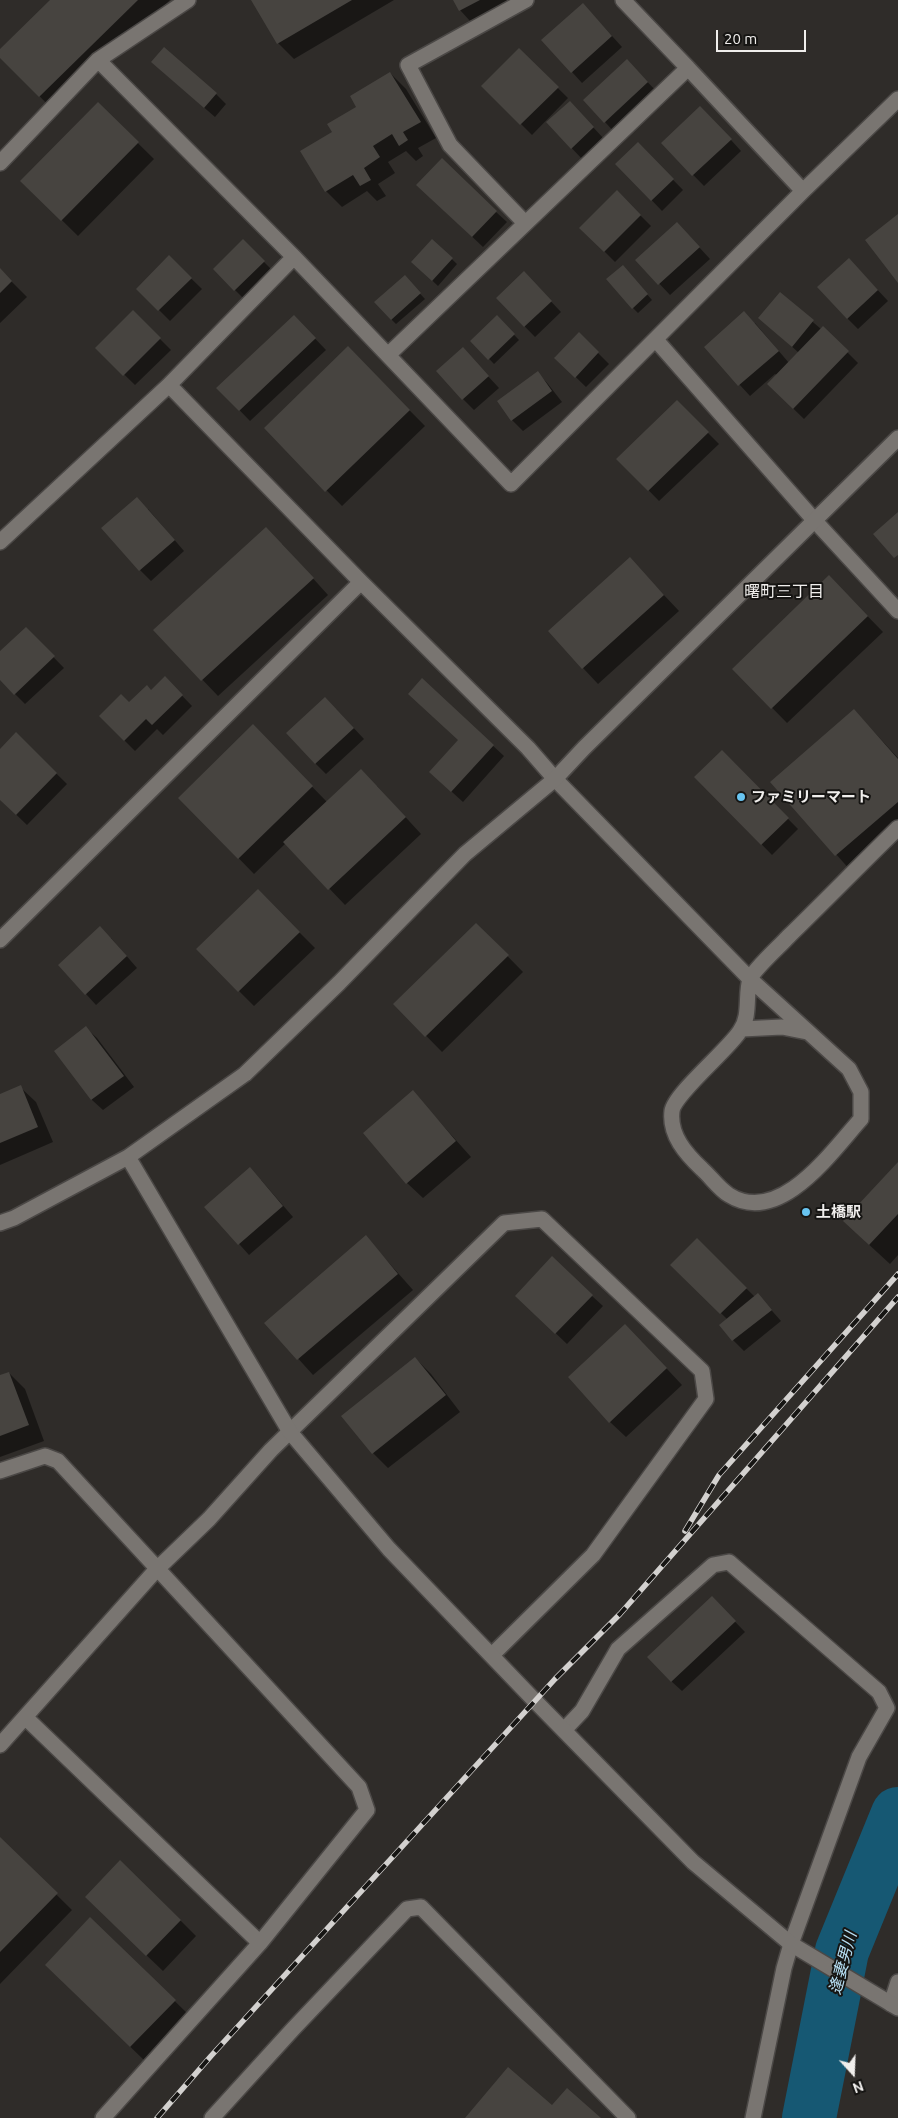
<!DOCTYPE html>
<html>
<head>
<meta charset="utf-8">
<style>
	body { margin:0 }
	#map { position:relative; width:898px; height:2118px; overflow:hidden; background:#2f2c29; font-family:Ubuntu,sans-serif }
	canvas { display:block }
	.north { position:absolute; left:828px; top:2048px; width:50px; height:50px; -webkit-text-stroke:4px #161513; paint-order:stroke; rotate:160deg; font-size:14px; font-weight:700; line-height:20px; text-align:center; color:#f0eeec }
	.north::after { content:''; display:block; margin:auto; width:18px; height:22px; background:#f0eeec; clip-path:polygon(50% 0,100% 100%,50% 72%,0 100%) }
	.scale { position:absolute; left:716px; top:30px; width:90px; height:22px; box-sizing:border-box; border:2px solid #f0eeec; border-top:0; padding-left:6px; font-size:15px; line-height:18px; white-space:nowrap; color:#f0eeec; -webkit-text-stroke:4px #161513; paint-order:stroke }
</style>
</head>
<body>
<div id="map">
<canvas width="898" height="2118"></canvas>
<div class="north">N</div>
<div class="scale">20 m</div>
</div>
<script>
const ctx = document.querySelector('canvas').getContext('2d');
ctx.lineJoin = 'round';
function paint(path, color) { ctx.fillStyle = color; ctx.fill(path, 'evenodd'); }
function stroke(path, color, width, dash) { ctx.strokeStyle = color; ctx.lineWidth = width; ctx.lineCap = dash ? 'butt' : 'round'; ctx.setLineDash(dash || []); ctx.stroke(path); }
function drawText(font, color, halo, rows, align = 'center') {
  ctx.font = font + ' Ubuntu,"Noto Sans JP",sans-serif'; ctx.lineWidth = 4; ctx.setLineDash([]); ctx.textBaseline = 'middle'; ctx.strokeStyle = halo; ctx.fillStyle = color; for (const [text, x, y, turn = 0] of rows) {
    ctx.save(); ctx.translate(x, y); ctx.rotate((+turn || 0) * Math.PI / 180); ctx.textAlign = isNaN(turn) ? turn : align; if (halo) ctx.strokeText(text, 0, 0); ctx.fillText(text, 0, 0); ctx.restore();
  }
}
paint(new Path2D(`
	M52,0H170L55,112L0,56V51Z
	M252,0H394L294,59L278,43Z
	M454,0H511L470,21L460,10Z
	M593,15L622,47L582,83L572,72Z
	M519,50L568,98L532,135L483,86Z
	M163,72L216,94L226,104L215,117Z
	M638,72L658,93L615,133L605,122Z
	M390,73L406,89L436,138L418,148L423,156L416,161L406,151L388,162L395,173L378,184L386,196L377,201L367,191L342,207L326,191L333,132Z
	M98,104L154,159L78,236L22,181Z
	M580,113L604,139L582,159L548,123Z
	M711,118L741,151L704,186L662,143Z
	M638,144L683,190L662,211L617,164Z
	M617,192L651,226L615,262L581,228Z
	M429,196L496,212L507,222L483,247Z
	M687,234L710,259L670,295L637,260Z
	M432,240L457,264L438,286L418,267Z
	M243,241L275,273L246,301L214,269Z
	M169,257L202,289L170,321L138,289Z
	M0,270L27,297L0,323Z
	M859,270L888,301L858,329L847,318Z
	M628,272L652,300L638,313L633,308Z
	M524,273L561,312L535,337L497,298Z
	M409,282L425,299L396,324L391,319Z
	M780,294L821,329L823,328L858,363L804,419L768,384L777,375L775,374L750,396L705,347L755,323L789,363L799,353L760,318Z
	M133,312L171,350L135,385L97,348Z
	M497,317L519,340L494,364L472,341Z
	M304,327L326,350L250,421L218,388Z
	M579,334L609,364L586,387L555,357Z
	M348,348L425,426L342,506L265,428Z
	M473,360L499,388L474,410L463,399Z
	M538,373L548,384L562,402L523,431L512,420Z
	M677,402L719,444L659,501L618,459Z
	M148,509L184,551L151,581L140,570Z
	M282,544L328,595L218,696L155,630Z
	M630,559L679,611L598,684L583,668Z
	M845,593L883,632L787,723L734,669Z
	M26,629L64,668L25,704L0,679V653Z
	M165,678L192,706L163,735L157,729L135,751L100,716L130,704L151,691Z
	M422,680L504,756L463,802L441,782L460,740Z
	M336,709L364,739L326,774L315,763Z
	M854,710L898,758V831L851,871L772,782Z
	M253,726L327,802L377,786L421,834L345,905L286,843L254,874L180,798Z
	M16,734L67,784L27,825L0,799V750Z
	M722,752L798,829L772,855L696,777Z
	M258,891L315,948L254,1006L239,991Z
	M476,924L523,972L442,1052L395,1004Z
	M111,938L137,968L96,1005L86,994Z
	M86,1028L97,1038L134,1087L103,1110L92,1100L55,1051Z
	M20,1087L36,1102L53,1142L0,1165V1095Z
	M413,1092L471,1157L423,1198L407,1183Z
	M898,1164V1255L890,1264L865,1241Z
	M261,1180L293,1217L249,1255L206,1207Z
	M366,1237L413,1290L313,1375L266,1323Z
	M697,1240L755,1297L758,1295L781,1321L744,1351L733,1340L727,1319L672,1265Z
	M592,1296L603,1306L567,1344L527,1306Z
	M641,1341L682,1385L626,1437L610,1422Z
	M415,1358L431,1374L460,1412L388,1468L373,1453Z
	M9,1373L25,1389L44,1441L0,1457V1376Z
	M712,1598L745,1632L682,1691L671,1681Z
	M0,1839L72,1910L0,1984Z
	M102,1913L180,1920L196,1936L163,1971Z
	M91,1919L191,2017L146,2062L62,1981Z`), '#0007');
stroke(new Path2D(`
	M809,2118L842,1951L898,1814`), '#165873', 54);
paint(new Path2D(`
	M50,0H138L39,97L0,58V49Z
	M251,0H352L277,44Z
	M453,0H480L459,11Z
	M583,3L612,36L571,73L541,40Z
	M164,47L217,93L204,108L151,62Z
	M519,48L559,87L520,125L481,86Z
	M627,59L648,82L604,123L583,100Z
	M390,72L421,122L403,132L408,140L399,146L392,134L373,146L380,157L364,168L371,180L360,186L353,175L325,192L300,151L332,132L327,124L356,107L350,96Z
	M570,101L594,127L571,149L546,122Z
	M98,102L139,142L61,221L20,181Z
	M700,106L732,139L692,176L661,143Z
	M638,142L674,179L651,201L615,164Z
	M442,158L497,211L472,237L416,185Z
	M617,190L641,215L604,252L579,228Z
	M898,214V283L865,240Z
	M677,222L700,247L658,285L635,260Z
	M243,239L265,261L234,291L213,269Z
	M432,239L453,258L432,281L411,262Z
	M169,255L192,278L158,311L136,289Z
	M849,258L878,290L847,319L817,287Z
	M623,265L648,294L632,309L606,279Z
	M0,268L12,281L0,293Z
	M524,271L552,301L524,327L496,298Z
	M405,275L421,293L391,320L374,302Z
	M780,292L814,320L792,347L758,318Z
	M133,310L161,338L123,376L95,348Z
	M744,311L779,351L738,386L704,347Z
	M294,315L316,338L239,411L216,388Z
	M497,315L515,334L488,360L470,341Z
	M823,326L849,351L793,409L767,384Z
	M579,332L599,352L575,378L554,358Z
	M348,346L410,410L325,492L264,428Z
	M463,347L489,376L462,400L436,371Z
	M538,371L552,391L511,421L497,401Z
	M677,400L709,432L648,491L616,459Z
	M137,497L175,540L139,571L101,528Z
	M898,512V555L894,558L873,534Z
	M266,527L314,578L201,681L153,630Z
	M630,557L664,595L582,669L548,631Z
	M829,575L868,616L771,709L732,669Z
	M26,627L55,656L14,695L0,680V651Z
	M165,676L183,695L152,725L146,719L124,741L99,716L121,694L129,702L147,685L151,690Z
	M422,678L494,745L451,792L429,772L458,740L408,694Z
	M325,697L354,728L315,764L286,733Z
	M854,709L898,759V802L835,856L770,782Z
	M253,724L313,786L238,859L178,798Z
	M16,732L57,773L16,815L0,800V749Z
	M722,750L789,818L761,845L694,777Z
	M361,769L406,817L328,890L283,842Z
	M258,889L300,932L238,992L196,949Z
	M476,923L509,955L425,1037L393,1004Z
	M100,926L127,956L85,995L58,965Z
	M86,1026L124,1076L91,1100L54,1051Z
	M21,1085L38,1127L0,1143V1094Z
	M413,1090L456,1141L406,1184L363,1133Z
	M898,1162V1214L869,1245L843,1221Z
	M250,1167L283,1206L238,1245L204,1207Z
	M366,1235L398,1274L297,1360L264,1323Z
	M697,1238L747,1288L720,1314L670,1265Z
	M552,1256L593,1295L555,1334L515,1296Z
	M758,1293L772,1310L732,1341L719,1325Z
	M625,1324L667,1368L609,1423L568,1377Z
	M415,1357L446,1395L372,1454L341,1416Z
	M9,1372L29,1425L0,1436V1375Z
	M712,1596L736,1621L671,1682L647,1657Z
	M0,1837L58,1893L0,1952Z
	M120,1860L181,1920L146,1956L85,1897Z
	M90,1917L176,2000L130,2047L45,1965Z
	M508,2067L552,2105L567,2088L601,2118H465Z`), '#474440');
const street = new Path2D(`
	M623,0L688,68
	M98,60L294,257L511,484L803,191L898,99
	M0,163L98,60L188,0
	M525,223L450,145L408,65L526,0
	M656,340L815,521L898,611
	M388,355L688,68L803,191
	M169,385L361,582L528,748L555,779L750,979L849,1069L861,1092V1119C832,1151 780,1227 729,1195C719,1189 711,1177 702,1169C686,1154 669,1135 672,1111C674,1094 728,1050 740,1031C751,1016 745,995 750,979C754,969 780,946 788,937C825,901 861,864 898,828
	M0,542L169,385L294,257
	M0,940L361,582
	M742,1029L782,1027L807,1032
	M0,1471L45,1456L58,1461L359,1787L367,1810L260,1943L103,2118
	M25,1717L260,1943
	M565,1729L582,1711L618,1649L713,1565L729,1562L879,1692L887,1708L859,1757L791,1944L784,1968L753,2118
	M0,1745L156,1570L209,1519L271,1450L504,1223L542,1219L702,1371L706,1399L593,1555L492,1655
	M891,2004L898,1982
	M212,2118L293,2029L407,1909L421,1907L628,2118`);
const secondary = new Path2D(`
	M128,1157L290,1432L389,1549L536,1702L693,1862L791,1944L898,2008
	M0,1223L14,1218L128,1157L245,1074L339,983L465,854L555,779L584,748L898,438`);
stroke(street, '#4b4846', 18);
stroke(secondary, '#4b4846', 18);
stroke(street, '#797571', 15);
stroke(secondary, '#797571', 15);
const rail = new Path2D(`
	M685,1531L719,1475L898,1274
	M157,2118L211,2056L555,1679L620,1614L898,1297`);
stroke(rail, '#d3d1cf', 5.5);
stroke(rail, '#161513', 4, [11]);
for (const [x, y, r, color] of [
	[741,797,5,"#68c4f0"],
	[806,1212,5,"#68c4f0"]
]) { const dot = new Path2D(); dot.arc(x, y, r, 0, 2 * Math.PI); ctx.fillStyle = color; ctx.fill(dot); stroke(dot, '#161513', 2); }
drawText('bold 15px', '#f0eeec', '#161513', [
	["ファミリーマート",751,797],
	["土橋駅",816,1212]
], 'left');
drawText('16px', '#f0eeec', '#161513', [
	["曙町三丁目",784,592]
]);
drawText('italic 16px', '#b8e0f5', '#161513', [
	["逢妻男川",843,1963,-75]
]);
</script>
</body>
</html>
